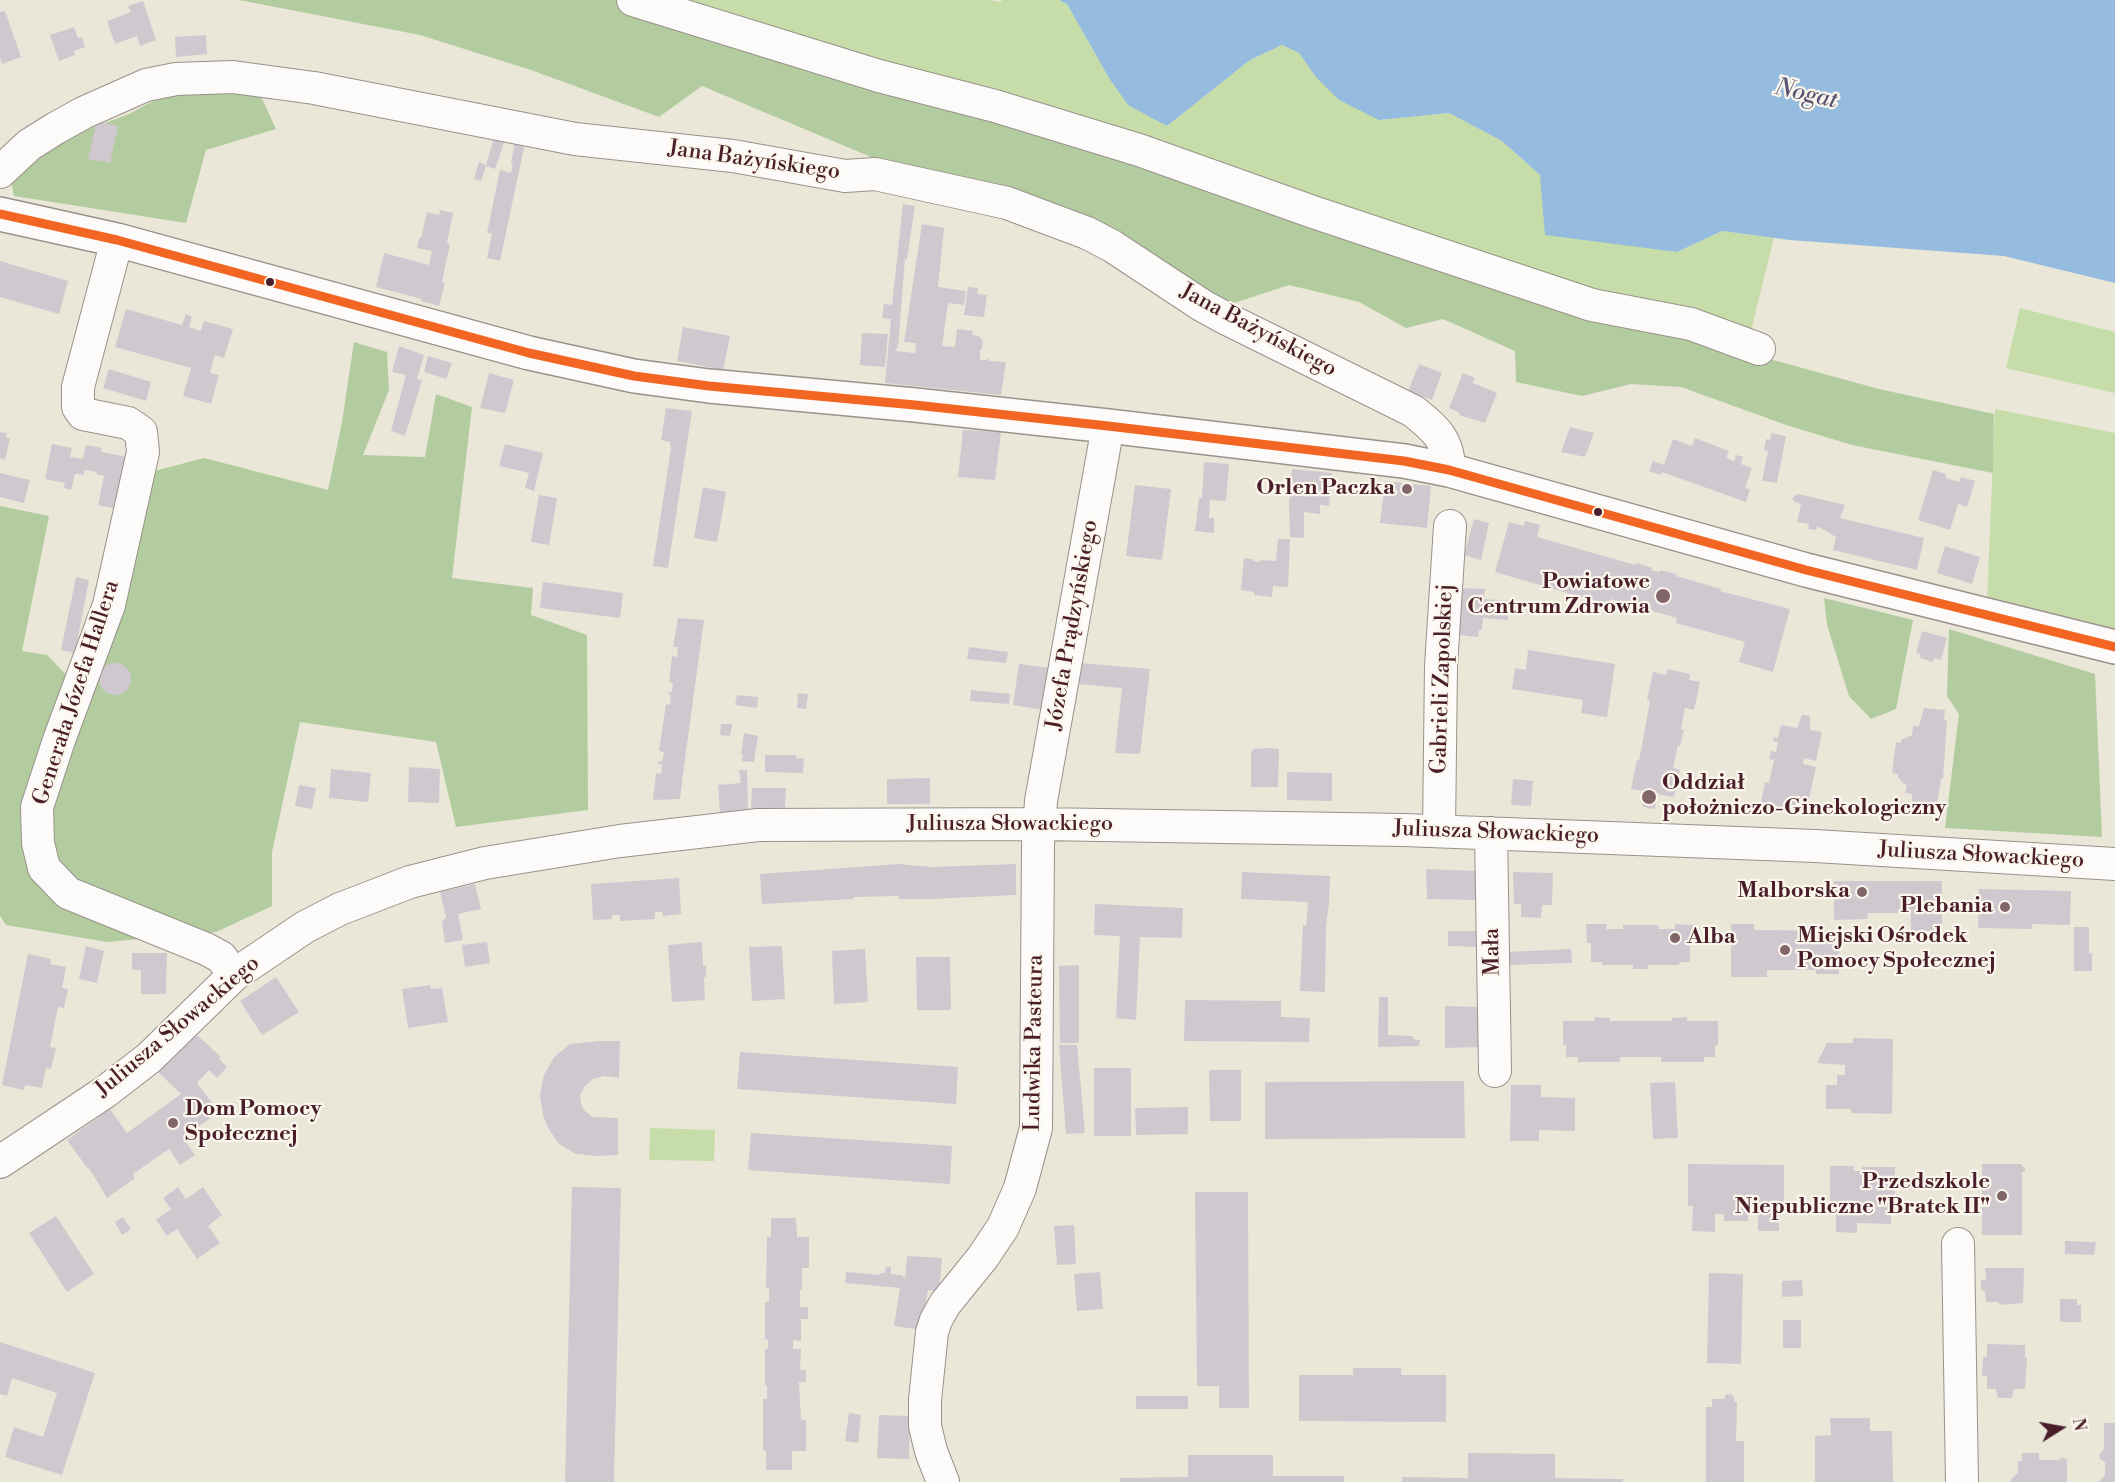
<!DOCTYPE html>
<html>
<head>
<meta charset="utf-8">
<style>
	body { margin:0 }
	#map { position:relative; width:2115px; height:1482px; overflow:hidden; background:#eae7d9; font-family:"Libre Bodoni",serif }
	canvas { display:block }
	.north { position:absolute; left:2031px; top:1398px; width:60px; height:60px; -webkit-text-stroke:4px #fbf7ec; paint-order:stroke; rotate:79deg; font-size:16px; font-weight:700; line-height:24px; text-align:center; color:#4a1f2b }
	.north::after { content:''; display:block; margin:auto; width:21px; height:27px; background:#4a1f2b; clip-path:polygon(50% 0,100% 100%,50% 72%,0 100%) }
</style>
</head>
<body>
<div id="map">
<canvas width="2115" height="1482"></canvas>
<div class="north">N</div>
</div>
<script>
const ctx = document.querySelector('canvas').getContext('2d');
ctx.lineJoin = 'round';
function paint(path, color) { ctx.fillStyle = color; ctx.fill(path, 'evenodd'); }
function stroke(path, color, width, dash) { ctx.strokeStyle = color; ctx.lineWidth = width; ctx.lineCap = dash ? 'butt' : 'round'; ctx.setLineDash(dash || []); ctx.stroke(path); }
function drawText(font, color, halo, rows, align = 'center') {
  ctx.font = font + ' "Libre Bodoni",serif'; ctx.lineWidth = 4.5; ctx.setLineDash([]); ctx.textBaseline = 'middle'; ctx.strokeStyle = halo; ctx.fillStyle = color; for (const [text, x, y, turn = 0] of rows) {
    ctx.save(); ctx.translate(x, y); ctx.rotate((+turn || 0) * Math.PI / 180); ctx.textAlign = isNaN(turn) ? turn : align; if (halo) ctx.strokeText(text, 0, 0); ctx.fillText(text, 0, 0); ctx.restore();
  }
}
paint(new Path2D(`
	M686,0H990L1000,2L1002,0H1059L1067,4L1109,78L1167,126L1250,60L1282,45L1299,53L1315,76L1379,120L1449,113L1502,141L1540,175L1677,252L1722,231L1774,238L1750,335L1594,299Z
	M2020,308L2115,332V393L2006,368Z
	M1995,409L2115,433V633L1987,602Z
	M650,1128L715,1130L714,1161L649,1160Z`), '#c6dda9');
paint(new Path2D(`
	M239,0H630L1755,355L1879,389L1994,414L1993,473L1852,445L1789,426L1681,387L1631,384L1582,396L1516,382L1515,351L1443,319L1406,328L1359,302L1289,285L1225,306L702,86L659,117L531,70L420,35Z
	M170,92L260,94L276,129L206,150L186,223L14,196L10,176L41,147L129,114Z
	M354,342L387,352L389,390L363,455L425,457L436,394L472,407L452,578L533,588L531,615L587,635L588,810L456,827L436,742L300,722L272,852V906L216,932L107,942L6,925L0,916V506L49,516L22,651L47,655L85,694L147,473L204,458L328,490L342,422Z
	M1824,598L1913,620L1896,709L1871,719L1849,696L1827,625Z
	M1949,629L2095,674L2102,837L1945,828L1959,714L1947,696Z`), '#b3cc9f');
paint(new Path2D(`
	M1059,0H2115V283L2004,256L1790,240L1722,231L1677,252L1545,235L1540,175L1502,141L1449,113L1379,120L1339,100L1315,76L1299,53L1282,45L1250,60L1167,126L1128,105L1109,78L1067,4Z`), '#95bcde');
paint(new Path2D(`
	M143,1L156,40L140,46L137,36L115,44L107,21L131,12L128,6Z
	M5,11L21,57L2,64L0,57V12Z
	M74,27L78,38L82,37L85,47L74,51L75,55L59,61L50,35Z
	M206,35L207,54L176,57L175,37Z
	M100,122L118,126L110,163L88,159L96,125Z
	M494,138L505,140L495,169L486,166L481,181L474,179L479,162L486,165Z
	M515,141L525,143L500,261L487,258L492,234L487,233L500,170L511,173L513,164H511Z
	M903,204L915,206L907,259H905L898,347L895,351L915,353L916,343L904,342L922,224L944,228L938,287L966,291L964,305L948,303L942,346L955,347L957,329L973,331L972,335L979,336L983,341L982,349L980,350V360H986L987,358L990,361L1006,362L1001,395L885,383L891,319L882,318L884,304L892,305Z
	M440,210L453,213L447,243L450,244L442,282L445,283L439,306L421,301L422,299L376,287L384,253L429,265L432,251L417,248L419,238H421L427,212L439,215Z
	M0,261L68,281L59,314L0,297Z
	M968,287L978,288L977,294L987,295L984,317L964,315Z
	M126,309L182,325L186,314L192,317L189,327L201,331L204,321L233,329L224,358L215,355L210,373L219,375L211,404L183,396L191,368L115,347Z
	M683,327L730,336L723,370L677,361Z
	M862,333L888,334L885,367L860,365Z
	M399,346L424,355L417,379L422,380L405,436L391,431L406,375L392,372Z
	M428,356L452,363L446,379L424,372Z
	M1419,364L1442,373L1432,400L1408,391Z
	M109,369L151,382L146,401L103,388Z
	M489,373L514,380L505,413L480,408Z
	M1463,373L1475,378L1473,383L1497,393L1485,423L1459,415L1460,413L1449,408Z
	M666,408L692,411L668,568L653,566L671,448L670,442L661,440Z
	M1570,427L1594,433L1585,457L1561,452Z
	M963,430L1001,432L995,480L958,477Z
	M0,432L7,433L6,437L10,438L5,460L0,458Z
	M1771,433L1786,436L1777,483L1762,481L1768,451L1764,450L1766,439L1770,440Z
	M1695,438L1729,451L1726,458L1734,461L1736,455L1743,457L1741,464L1752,468L1745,488L1750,489L1746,502L1662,472L1661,475L1649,471L1653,461L1664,465L1673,439L1692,446Z
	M52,444L72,448L70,457L83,459L86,445L102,448L101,452L133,458L122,510L98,505L104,476L96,474L97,472L85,470L84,475L75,474L71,490L64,488L65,483L45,479Z
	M505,444L543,453L534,491L525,488L529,473L499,466Z
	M1204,462L1229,464L1226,501L1210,500L1209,518H1214V533L1195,531L1199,498H1202Z
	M1292,469L1332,473L1329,506L1320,505V514L1304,512V538L1290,537L1289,502Z
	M1933,470L1946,474V478L1959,482L1961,477L1975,481L1967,507L1958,504L1950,530L1918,520Z
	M0,473L30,480L24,503L0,497Z
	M1385,481L1431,486L1427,528L1380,523Z
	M1135,485L1171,489L1162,560L1126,556Z
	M703,487L726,492L717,542L694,538Z
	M1798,494L1845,505L1840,518L1924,538L1917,570L1833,550L1836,537L1817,526L1816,530L1808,529L1809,524L1797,522L1801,504L1795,502L1792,499L1795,495Z
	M539,495L557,498L549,545L531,542Z
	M1474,519L1489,523L1481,560L1464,555Z
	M1525,521L1540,525L1537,537L1635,565L1636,563L1652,568L1651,570L1660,572V570L1676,574V576L1721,589L1720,591L1790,609L1773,672L1739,662L1745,642L1676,623L1677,618L1611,599L1609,605L1495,572L1509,522L1524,526Z
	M1278,539H1290L1288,587L1273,586L1272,597L1254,595V592L1241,590L1244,558L1253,559V561L1260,562L1261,560L1276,561Z
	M1945,546L1980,557L1972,584L1937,573Z
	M76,577L89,580L75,653L61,650Z
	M543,582L623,593L620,618L540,608Z
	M1459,588L1485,589L1484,599L1510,601L1508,620L1483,618L1482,630H1479L1478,637L1459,635L1460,628L1456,627Z
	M678,618L704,620L684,766L680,799L653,800L656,773L661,774L662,764H658V761L662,762L664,752L659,751L666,704L670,705L671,695L667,693L672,692L673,683L669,682L672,656L677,657L678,647H673Z
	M1922,631L1947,638L1941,660L1934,658L1933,662L1920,658L1921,655L1916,653Z
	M969,647L1008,652L1006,663L967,659Z
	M1528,650L1615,664L1607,717L1581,713L1583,700L1512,689L1515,668L1526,670Z
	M99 679a16 16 0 1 1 32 0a16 16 0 1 1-32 0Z
	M1081,663L1150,669L1140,754L1115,753L1122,688L1078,684Z
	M1019,664L1050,668L1043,710L1013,705Z
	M1667,669L1690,674L1689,680L1700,682L1694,710L1685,708L1681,729L1684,730L1680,746L1678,745L1673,768L1680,770L1674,797L1657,794L1655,809L1648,808L1642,806L1645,791L1631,789L1637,760L1639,761L1650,701L1647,700L1653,672L1666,675Z
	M971,690L1010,694L1009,704L970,701Z
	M798,693L808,694L806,709L797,708Z
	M737,695L758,697L757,708L735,705Z
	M1924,708L1945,710L1944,720H1947L1943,779L1941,778L1937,806H1935L1933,816L1912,813V794L1905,793L1907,785L1904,784L1898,777V774L1892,773L1896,742L1901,743V740L1912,735L1913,726H1919Z
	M1802,715L1810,716V730L1822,732L1816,761L1804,758L1803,764L1816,767L1806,812L1761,803L1765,782L1769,783L1774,760L1769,759L1771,751L1776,752L1778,742L1773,741L1774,737L1778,738L1781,725L1797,728Z
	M721,724H732L730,736L720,735Z
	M744,733L758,736L754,762L742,761L743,754H741Z
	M1268,748L1279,749L1278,787H1251V752L1254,749Z
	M765,755H796V758H804L803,773L765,772Z
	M409,767L440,769L439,803L408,802Z
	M331,769L371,773L368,802L329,798Z
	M739,770H747L748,811L720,813L718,785L741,783Z
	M1287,772L1332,773V801L1287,800Z
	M930,778V804H887V779Z
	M1513,779L1533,781L1531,806L1511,805Z
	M299,785L316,788L312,809L295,806Z
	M752,788H786L785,809H751Z
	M899,864L931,867L1016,864V895L932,899H899V896L854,897V899L762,904L760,874Z
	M1426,869L1476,871L1477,900L1427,899Z
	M1242,872L1330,876L1329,903L1326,927L1325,992L1300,991L1303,925L1306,926L1308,902L1241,899Z
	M1513,872L1553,873L1552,905H1542L1541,918L1521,917V904H1514Z
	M679,878L681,914L663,916L662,912H655V919L620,921V915H612V919L593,920L591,884Z
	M1834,881H1942V931H1911V913H1868L1867,919L1834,920Z
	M475,884L481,909L458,914L463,940L445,943L442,922L446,917L440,892Z
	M1979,889L2071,891L2070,925L2032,924V929L1978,928Z
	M1095,904L1183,908L1182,938L1140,937L1136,1020L1116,1018L1120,936L1094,935Z
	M1586,924H1607L1606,929H1623V925H1659L1658,929H1675V924L1695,925V943L1690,944V962H1680L1679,965H1648V969H1633V965H1602V962H1591V943H1587Z
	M1731,924H1754V930L1839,931V974H1816V970H1767V977H1731Z
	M2074,927H2089V953H2092V971H2074Z
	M1448,931H1478V947L1448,946Z
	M487,942L490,963L465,967L462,945Z
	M702,942L703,966L706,965V977H704L705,1000L672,1002L668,945Z
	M86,946L104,951L97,983L79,979Z
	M782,946L785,999L752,1001L749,947Z
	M865,949L868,1002L834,1004L832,951Z
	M1571,949L1572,963L1507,965V952Z
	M132,953H167L166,994H141V970H132Z
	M28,954L51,959L50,964L66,967L62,988L68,989L64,1008L58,1007L50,1047L56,1048L51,1069L46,1068L42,1088L25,1085L24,1090L2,1085Z
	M916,957H950L951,1010H917Z
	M1079,965V1043H1060L1059,966Z
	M276,977L299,1012L262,1035L240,1001Z
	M430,985L431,989L442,988L448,1022L408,1028L402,989Z
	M1379,997H1388V1035L1413,1036V1039L1420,1040L1419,1046L1378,1047Z
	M1185,1000L1281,1001V1017L1310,1018L1309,1042L1184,1041Z
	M1445,1006L1479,1007L1480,1047L1445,1048Z
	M1595,1017L1610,1018V1021H1672V1018L1687,1017V1021H1718V1045H1715V1057H1704V1062H1661V1057H1620V1062H1578V1057H1566V1045H1563V1021H1595Z
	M196,1034L221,1057L219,1059L227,1067L217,1078L209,1070L197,1083L219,1112L183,1138L195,1155L180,1165L169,1149L133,1174L135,1178L107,1198L89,1168L88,1169L67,1140L110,1109L127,1133L181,1094L158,1072Z
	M1853,1038L1893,1039L1892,1114L1851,1113V1109H1826V1085H1837V1075H1845V1065L1817,1063L1827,1043H1853Z
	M599,1041H620L619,1078L604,1076L593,1079L585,1086L580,1095L581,1104L585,1111L592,1117L618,1118V1155L596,1156L576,1154L559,1144L548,1128L543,1115L540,1095L544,1075L554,1057L570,1044Z
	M1059,1045H1077L1085,1133L1066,1134Z
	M740,1052L958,1067L956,1104L737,1089Z
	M1094,1068H1131V1136H1094Z
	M1209,1070H1241V1121H1210Z
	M1464,1081L1465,1138L1265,1139V1082Z
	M1675,1082L1678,1138L1653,1139L1650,1083Z
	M1511,1085H1541V1097L1575,1098V1131L1539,1130V1141H1510Z
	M1188,1107V1134L1136,1135L1135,1108Z
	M751,1133L952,1146L950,1184L748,1170Z
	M1688,1164L1784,1165V1206H1779V1231H1758V1213H1748V1221H1724V1214H1715V1232L1692,1231L1693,1206H1688Z
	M1982,1164H2022V1167H2025V1172H2022V1235H1982Z
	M1830,1166H1854V1171H1862V1167H1895V1208H1891V1224L1857,1223V1233L1836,1232V1207H1830Z
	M178,1187L186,1199L203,1187L222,1215L208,1226L220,1243L197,1259L177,1229L167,1236L156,1220L171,1209L163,1198Z
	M572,1187L621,1188L614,1482H565Z
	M1195,1192H1248L1249,1408H1219V1386H1197Z
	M56,1216L94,1274L67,1292L29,1233Z
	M123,1217L131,1229L122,1235L115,1222Z
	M771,1218H796L797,1237H809V1268H802V1290H800V1307H808V1319H801V1341L793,1340V1349H801L800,1370H806V1382H799L801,1420H806V1451H792V1470H766V1451H763V1399H767V1385H765V1349H768V1339L765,1340V1302H769V1288H766L767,1237H771Z
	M1074,1225L1076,1264L1057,1265L1054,1226Z
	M2065,1241L2096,1242L2094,1255L2065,1254Z
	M907,1256L942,1258L939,1291L928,1290L922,1330L894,1326L900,1288L845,1283L846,1272L880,1275V1273H885L886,1267H891V1274L901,1275L905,1278Z
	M1985,1268H2024L2023,1303L1999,1305V1302H1986L1985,1291L1981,1290V1280H1986Z
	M1100,1272L1103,1309L1077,1311L1074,1274Z
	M1709,1273L1743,1274L1741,1364L1707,1363Z
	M1802,1280L1803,1296L1782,1297V1281Z
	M2060,1299H2077V1305H2081V1322H2060Z
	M1783,1320H1801V1348H1783Z
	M0,1342L95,1373L62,1475L5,1457L14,1427L43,1437L57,1393L12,1378L7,1396L0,1394Z
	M1987,1344L2025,1345V1358H2027L2025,1389H2014L2012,1398H1998L1996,1389H1987V1376H1982L1983,1357H1987Z
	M1353,1368H1401V1375H1446V1422L1299,1421V1375H1353Z
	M1730,1394L1734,1397V1402H1737L1736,1441H1744V1482H1706V1407H1712V1399H1725V1395Z
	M1136,1396H1188V1409H1136Z
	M849,1413L861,1415L858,1443L845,1441Z
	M879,1415L910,1416L909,1459L877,1458Z
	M1830,1418H1870V1431H1892L1893,1482H1815V1436L1831,1435Z
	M2104,1423H2115V1482H2099L2105,1475V1462L2100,1459L2099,1455L2104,1449Z
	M1468,1453L1555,1454V1478L1623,1479V1482H1402V1477L1468,1478Z
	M2022,1453H2039V1460H2059L2062,1457L2067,1460V1482H2011V1479L2018,1473V1461H2022Z
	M1188,1455H1273V1476H1344V1482H1120V1478L1188,1477Z`), '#d0c8cf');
const minor = new Path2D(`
	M633,0L879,76L995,106L1139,150L1313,212L1592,305L1691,324L1759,349
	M0,172L29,145L56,128L83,113L146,85L176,79L233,77L314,88L575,139L733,156L845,176L875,174L1007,203L1087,233L1112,246L1203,306L1227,319L1413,411C1435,428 1449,440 1449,470
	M117,240L78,387V407L83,414L128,423L141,432L143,452L109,605L59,740L37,807L38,843L44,868L68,893L206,949L221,957L234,975
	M1439,831L1441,666L1450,526
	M1491,833L1495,1071
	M0,1162L105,1092L149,1058L234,975L305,927L340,909L410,882L485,863L620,841L758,825L1040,824L1404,830L1815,846L2115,864
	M1958,1244L1962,1482
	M943,1482L931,1451L925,1426V1400L932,1332L936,1320L945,1304L983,1257L1003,1227L1020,1188L1036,1128L1038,845L1041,801L1108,426`);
const major = new Path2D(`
	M0,214L117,240L529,353L634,376L709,386L915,405L1108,426L1404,461L1449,470L1806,570L2115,647`);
stroke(minor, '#99918b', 34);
stroke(major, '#99918b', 36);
stroke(minor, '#fcfbf9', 32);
stroke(major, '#fcfbf9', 33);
stroke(new Path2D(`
	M0,214L117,240L529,353L634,376L709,386L915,405L1108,426L1404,461L1449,470L1806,570L2115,647`), '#f26522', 9);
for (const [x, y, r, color] of [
	[270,282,5,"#4a1f2b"],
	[1407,489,6,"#826568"],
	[1598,512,5,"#4a1f2b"],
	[1663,596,8,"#826568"],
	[1649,797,8,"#826568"],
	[1862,892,6,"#826568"],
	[2005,907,6,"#826568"],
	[1675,938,6,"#826568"],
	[1785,950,6,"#826568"],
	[173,1123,6,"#826568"],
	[2002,1196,6,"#826568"]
]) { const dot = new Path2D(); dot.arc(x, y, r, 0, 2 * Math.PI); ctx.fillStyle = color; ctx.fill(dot); stroke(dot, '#fbf7ec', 2); }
drawText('22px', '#4a1f2b', '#fbf7ec', [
	["Jana Bażyńskiego",754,161,8],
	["Jana Bażyńskiego",1258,331,28],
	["Józefa Prądzyńskiego",1073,625,-80],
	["Gabrieli Zapolskiej",1443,679,-88],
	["Generała Józefa Hallera",77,693,-72],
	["Juliusza Słowackiego",1010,825],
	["Juliusza Słowackiego",1496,833,2],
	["Juliusza Słowackiego",1981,856,3],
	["Mała",1493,952,-91],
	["Juliusza Słowackiego",178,1027,-40],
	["Ludwika Pasteura",1035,1043,-89]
]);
drawText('bold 22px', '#4a1f2b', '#fbf7ec', [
	["Orlen Paczka",1395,489],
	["Powiatowe",1650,583],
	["Centrum Zdrowia",1650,608],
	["Oddział",1662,784,"left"],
	["położniczo-Ginekologiczny",1662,809,"left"],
	["Malborska",1850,892],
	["Plebania",1993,907],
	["Miejski Ośrodek",1797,937,"left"],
	["Pomocy Społecznej",1797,962,"left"],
	["Alba",1687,938,"left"],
	["Dom Pomocy",185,1110,"left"],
	["Społecznej",185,1135,"left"],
	["Przedszkole",1990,1183],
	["Niepubliczne \"Bratek II\"",1990,1208]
], 'right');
drawText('italic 24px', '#5a5673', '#fbf7ec', [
	["Nogat",1806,95,13]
]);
</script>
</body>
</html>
